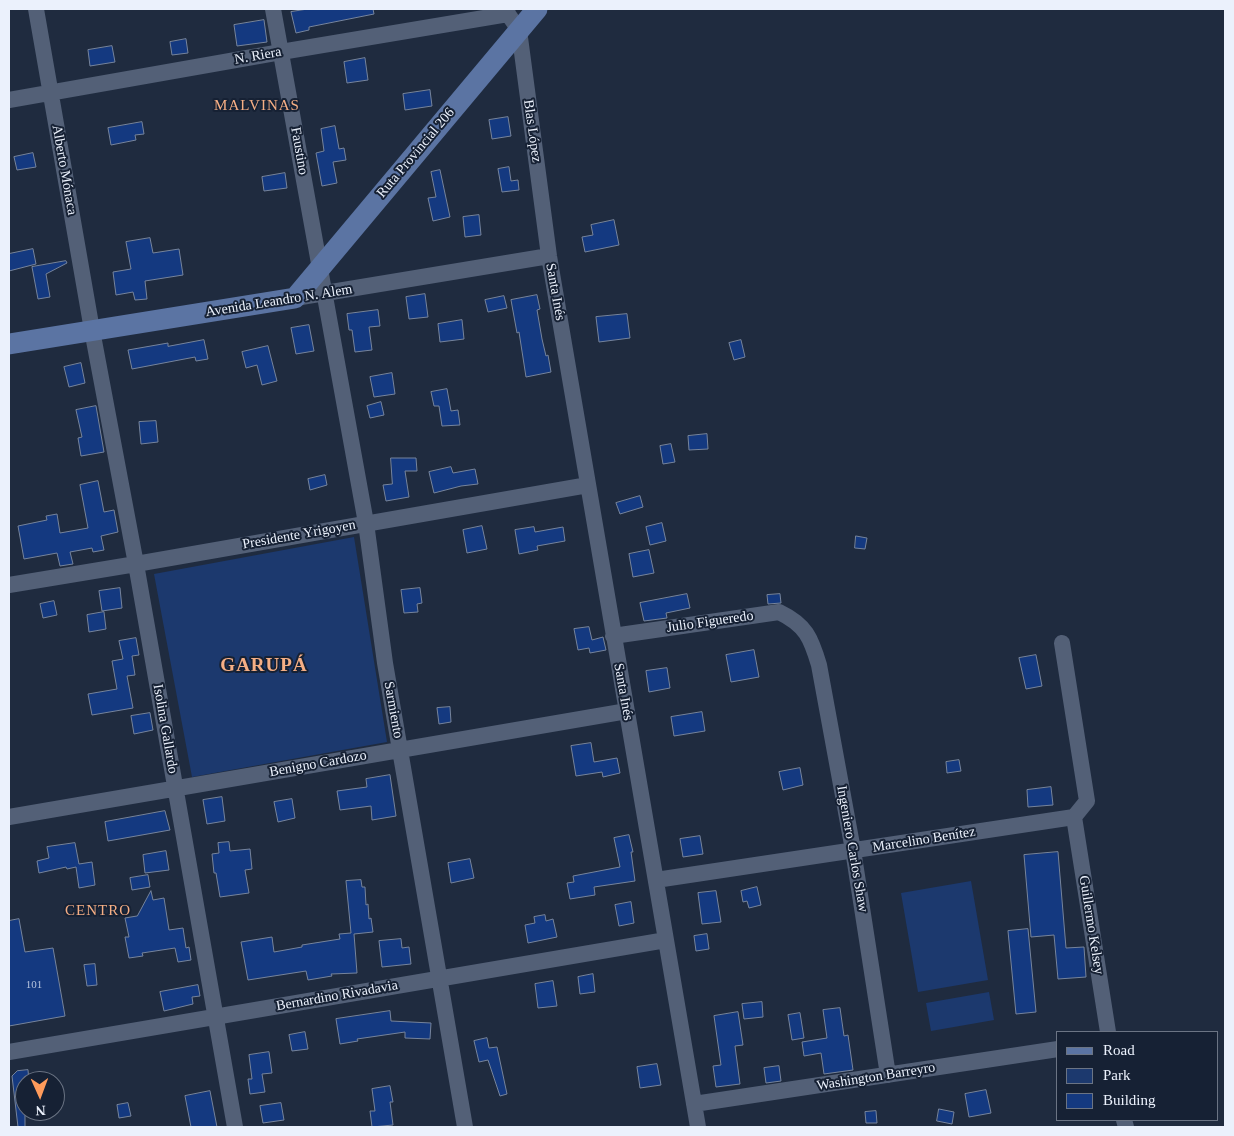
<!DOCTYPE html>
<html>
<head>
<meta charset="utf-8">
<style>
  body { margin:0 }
  #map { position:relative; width:1234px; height:1136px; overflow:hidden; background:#1f2b3f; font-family:Georgia,serif }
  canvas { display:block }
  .frame { position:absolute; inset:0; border:10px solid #ebf1fc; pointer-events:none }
  .legend { position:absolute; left:1056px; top:1031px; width:162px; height:90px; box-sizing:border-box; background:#162134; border:1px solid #6b7484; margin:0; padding:6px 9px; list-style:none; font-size:15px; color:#ebf1fc }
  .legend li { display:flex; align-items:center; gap:10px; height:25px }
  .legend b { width:25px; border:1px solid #6b7484 }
  .north { position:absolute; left:15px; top:1071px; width:50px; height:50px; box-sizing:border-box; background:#162134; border:1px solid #6b7484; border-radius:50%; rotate:178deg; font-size:14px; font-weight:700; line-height:20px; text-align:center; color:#ebf1fc }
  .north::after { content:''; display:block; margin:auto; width:18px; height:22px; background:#ff9b5b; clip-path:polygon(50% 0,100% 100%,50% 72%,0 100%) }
</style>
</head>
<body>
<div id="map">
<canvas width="1234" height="1136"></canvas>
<div class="frame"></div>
<ul class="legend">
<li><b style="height:6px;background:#5b74a3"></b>Road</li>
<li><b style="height:14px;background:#1c396e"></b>Park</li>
<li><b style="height:14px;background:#143980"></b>Building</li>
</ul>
<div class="north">N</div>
</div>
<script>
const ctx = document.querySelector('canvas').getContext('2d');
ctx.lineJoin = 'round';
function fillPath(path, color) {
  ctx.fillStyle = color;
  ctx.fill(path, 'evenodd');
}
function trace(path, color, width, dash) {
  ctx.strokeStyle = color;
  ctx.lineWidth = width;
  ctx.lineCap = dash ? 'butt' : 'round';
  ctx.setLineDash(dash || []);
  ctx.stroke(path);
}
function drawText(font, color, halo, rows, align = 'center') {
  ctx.font = font + ' Georgia,serif';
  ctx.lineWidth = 4;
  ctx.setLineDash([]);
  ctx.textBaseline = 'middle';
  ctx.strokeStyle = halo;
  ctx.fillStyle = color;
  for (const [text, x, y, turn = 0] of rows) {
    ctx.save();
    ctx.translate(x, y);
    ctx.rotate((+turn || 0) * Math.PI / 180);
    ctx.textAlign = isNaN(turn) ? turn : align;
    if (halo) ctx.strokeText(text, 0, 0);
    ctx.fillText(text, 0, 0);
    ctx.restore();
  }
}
const green = new Path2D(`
  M354,537L387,742L192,777L154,574Z
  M971,881L988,980L918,992L901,893Z
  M989,992L994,1020L931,1031L926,1003Z`);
const building = new Path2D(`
  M308,9H373L374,14L309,27V30L296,33L291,12Z
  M264,20L267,42L237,46L234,25Z
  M186,39L188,53L172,55L170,42Z
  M112,46L115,62L90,66L88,50Z
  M365,58L368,80L347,83L344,62Z
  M430,90L432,106L405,110L403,94Z
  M508,117L511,136L492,139L489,120Z
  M142,122L144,134L135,135L136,140L111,145L108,128Z
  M335,126L339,149L344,148L346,160L333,162L337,183L322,186L316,153L324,151L321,129Z
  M33,153L36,167L17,170L14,157Z
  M509,167L511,181L518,180L519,190L502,192L498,169Z
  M440,170L450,217L433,221L428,198L436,197L431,172Z
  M285,173L287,188L264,191L262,177Z
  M479,215L481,235L465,237L463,217Z
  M614,220L619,245L585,252L582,237L593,235L591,225Z
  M150,238L153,253L179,249L183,275L145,281L147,299L135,300L133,292L116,295L113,272L131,269L126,242Z
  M33,249L36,264L9,271V254Z
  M66,261L67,263L46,274L50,297L38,299L32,267Z
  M425,294L428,317L409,319L406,297Z
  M537,295L540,309L537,310L542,339L546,356L548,355L551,372L526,377L519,332L517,333L511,300Z
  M504,296L507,308L488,312L485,300Z
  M378,310L380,326L369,327L372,350L355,352L352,330H349L347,314Z
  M627,314L630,338L599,342L596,317Z
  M462,320L464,339L440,342L438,324Z
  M309,325L314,351L296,354L291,328Z
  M204,340L208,359L196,361L195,357L132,369L128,350L168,343V346Z
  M741,340L745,357L734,360L729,343Z
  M268,346L277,381L262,385L257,365L246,368L242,352Z
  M81,363L85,383L69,387L64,367Z
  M392,373L395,394L374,397L370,377Z
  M447,389L451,411L458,410L460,425L442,426L439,406H434L431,392Z
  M381,402L384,415L370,418L367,406Z
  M96,406L104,452L81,456L78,438L82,437L76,410Z
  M156,421L158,442L141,444L139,422Z
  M707,434L708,449L689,450L688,436Z
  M671,444L675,462L663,464L660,446Z
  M391,458H416L417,471H405L409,497L386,501L383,485L392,484Z
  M451,467L453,473L475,469L478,484L461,486L434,493L429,472Z
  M325,475L327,485L310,490L308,479Z
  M98,481L104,512L114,510L118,532L101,536L104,550L93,552L92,548L70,552L73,564L60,566L57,553L24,559L18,526L47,520L46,516L57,514L60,533L88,528L80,485Z
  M640,496L643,507L620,514L616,503Z
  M662,523L666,541L650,545L646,527Z
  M482,526L487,549L467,553L463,530Z
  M534,527L535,532L563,527L565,541L537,546L538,550L519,554L515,530Z
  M856,536L867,538L865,549L855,548Z
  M649,550L654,573L633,577L629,554Z
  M120,588L122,608L102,611L99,591Z
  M420,588L422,603L417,604L418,612L404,613L401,590Z
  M687,594L690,608L666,613L667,618L644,621L640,603Z
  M780,594L781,603L768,604L767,595Z
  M54,601L57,615L43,618L40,604Z
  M104,612L106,629L89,632L87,615Z
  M589,627L592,640L603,637L606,650L590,653L589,648L578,650L574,629Z
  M136,638L139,655L132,656L135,675L127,676L133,708L92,715L88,694L117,689L112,661L123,659L119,641Z
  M754,650L759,677L731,682L726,655Z
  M1036,655L1042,686L1026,689L1019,658Z
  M667,668L670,688L649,692L646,671Z
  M450,707L451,722L439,724L437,708Z
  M702,712L705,731L674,736L671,717Z
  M150,713L153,730L134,734L131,716Z
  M591,743L594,762L617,758L620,773L603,777L602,772L576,776L571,746Z
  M959,760L961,771L947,773L946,762Z
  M800,768L803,785L783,790L779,772Z
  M390,775L396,816L372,820L371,806L340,810L337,791L367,787L366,779Z
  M1051,787L1053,805L1028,807L1027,790Z
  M222,797L225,821L207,824L203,800Z
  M292,799L295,818L278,822L274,802Z
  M165,811L170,830L108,841L105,822Z
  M629,835L633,852H631L635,881L594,887L595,895L570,899L567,883L574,882L573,876L620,867L614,838Z
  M700,836L703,854L683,857L680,839Z
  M229,842L230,851L250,849L252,869L245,870L249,893L220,897L216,873H214L212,854L219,853L218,843Z
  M75,843L79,864L92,862L95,885L79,888L76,867L67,869L66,867L39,873L37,861L49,858L47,847Z
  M166,851L169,870L145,873L143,855Z
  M1058,852L1066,948L1084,947L1086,977L1058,979L1054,935L1031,937L1024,855Z
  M470,859L474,878L451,883L448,863Z
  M148,875L150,887L132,890L130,878Z
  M361,880L362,887H365L366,905L368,904L369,919L371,918L373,932L354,934L357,973L331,974L332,976L308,980L306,971L248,980L241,942L272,937L274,952L302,947V945L340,939L339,934L351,933L346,881Z
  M757,887L761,905L749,908L747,901L743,902L741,891Z
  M151,891L153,900L164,898L169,930L183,928L186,948L189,947L191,960L178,962L175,948L142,953L143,956L129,958L125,937H129L125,918L137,916Z
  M716,891L721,922L702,924L698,893Z
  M631,902L634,923L619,926L615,905Z
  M545,915L546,921L553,919L557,937L528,943L525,925L535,923L534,917Z
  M19,919L25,952L53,948L65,1016L9,1026V921Z
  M1028,929L1036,1012L1016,1014L1008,931Z
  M707,934L709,949L696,951L694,936Z
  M401,939L402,948L409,947L411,964L382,967L379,941Z
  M95,964L97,985L87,986L84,965Z
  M593,974L595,992L580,994L578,977Z
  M553,981L557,1006L538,1008L535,984Z
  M198,985L200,996L192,997L193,1004L164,1011L160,992Z
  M762,1002L763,1017L744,1019L742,1004Z
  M840,1008L844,1036L848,1035L853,1070L824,1074L821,1053L804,1056L802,1042L827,1038L823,1010Z
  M390,1011L391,1021L431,1023L430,1039L405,1038V1032L357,1039L358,1041L340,1044L336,1019Z
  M738,1012L743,1045L735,1046L740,1084L716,1087L713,1066L721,1065L714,1016Z
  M800,1013L804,1038L792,1040L788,1015Z
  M305,1032L308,1049L292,1051L289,1035Z
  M487,1038L489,1048L497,1047L507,1094L500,1096L488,1060L479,1062L474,1041Z
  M269,1052L272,1073L262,1074L265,1092L250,1094L248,1079H252L249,1055Z
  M657,1064L661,1085L640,1088L637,1067Z
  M779,1066L781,1081L766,1083L764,1068Z
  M28,1070L29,1081H25V1127H18L12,1076L17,1071Z
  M390,1086L393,1102H390L393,1125L372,1127L370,1111H375L372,1089Z
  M986,1090L991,1113L969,1117L965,1094Z
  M210,1091L217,1127H191L185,1096Z
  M128,1103L131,1116L119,1118L117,1105Z
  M281,1103L284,1120L263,1123L260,1106Z
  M939,1109L954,1112L952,1124L937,1121Z
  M876,1111L877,1123H866L865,1112Z`);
const minor = new Path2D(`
  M36,9L92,330L136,564L235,1127
  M273,9L366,523L385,663L465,1127
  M507,9L508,14L519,30L549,256L698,1127
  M9,100L281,52L508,14
  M295,298L549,256
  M9,585L136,564L588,485
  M613,636L779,612C806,625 811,638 819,665L853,850L888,1075
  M1062,643L1087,801L1074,817
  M9,817L627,711
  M1074,817L1108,1032
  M656,880L1074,817
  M9,1052L666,940
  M694,1104L1058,1049
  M1124,1120L1126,1127`);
const major = new Path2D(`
  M9,344L295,298L537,9`);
const numberNames = [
  ["101",34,985]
];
const streetNames = [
  ["N. Riera",258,56,-10],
  ["Blas López",532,131,82],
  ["Faustino",299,151,80],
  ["Ruta Provincial 206",416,153,-50],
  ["Alberto Mónaca",64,170,80],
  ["Santa Inés",555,292,80],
  ["Avenida Leandro N. Alem",279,301,-9],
  ["Presidente Yrigoyen",299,535,-10],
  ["Julio Figueredo",710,622,-8],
  ["Santa Inés",623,692,80],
  ["Sarmiento",393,710,80],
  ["Isolina Gallardo",165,729,80],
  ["Benigno Cardozo",318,764,-10],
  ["Marcelino Benítez",924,840,-9],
  ["Ingeniero Carlos Shaw",852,849,80],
  ["Guillermo Kelsey",1091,925,81],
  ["Bernardino Rivadavia",337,996,-10],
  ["Washington Barreyro",876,1077,-9]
];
const neighbourhoodNames = [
  ["MALVINAS",257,106],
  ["CENTRO",98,911]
];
const districtNames = [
  ["GARUPÁ",264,666]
];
fillPath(green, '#1c396e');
fillPath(building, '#143980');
trace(building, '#76849c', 1);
trace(minor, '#536077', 16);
trace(major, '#5b74a3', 21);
drawText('11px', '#b5c3dd', null, numberNames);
drawText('14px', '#ebf1fc', '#162134', streetNames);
ctx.letterSpacing = '1px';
drawText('15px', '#f6af85', '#162134', neighbourhoodNames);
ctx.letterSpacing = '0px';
ctx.letterSpacing = '1px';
drawText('bold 19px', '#f6af85', '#162134', districtNames);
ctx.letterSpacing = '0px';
</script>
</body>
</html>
